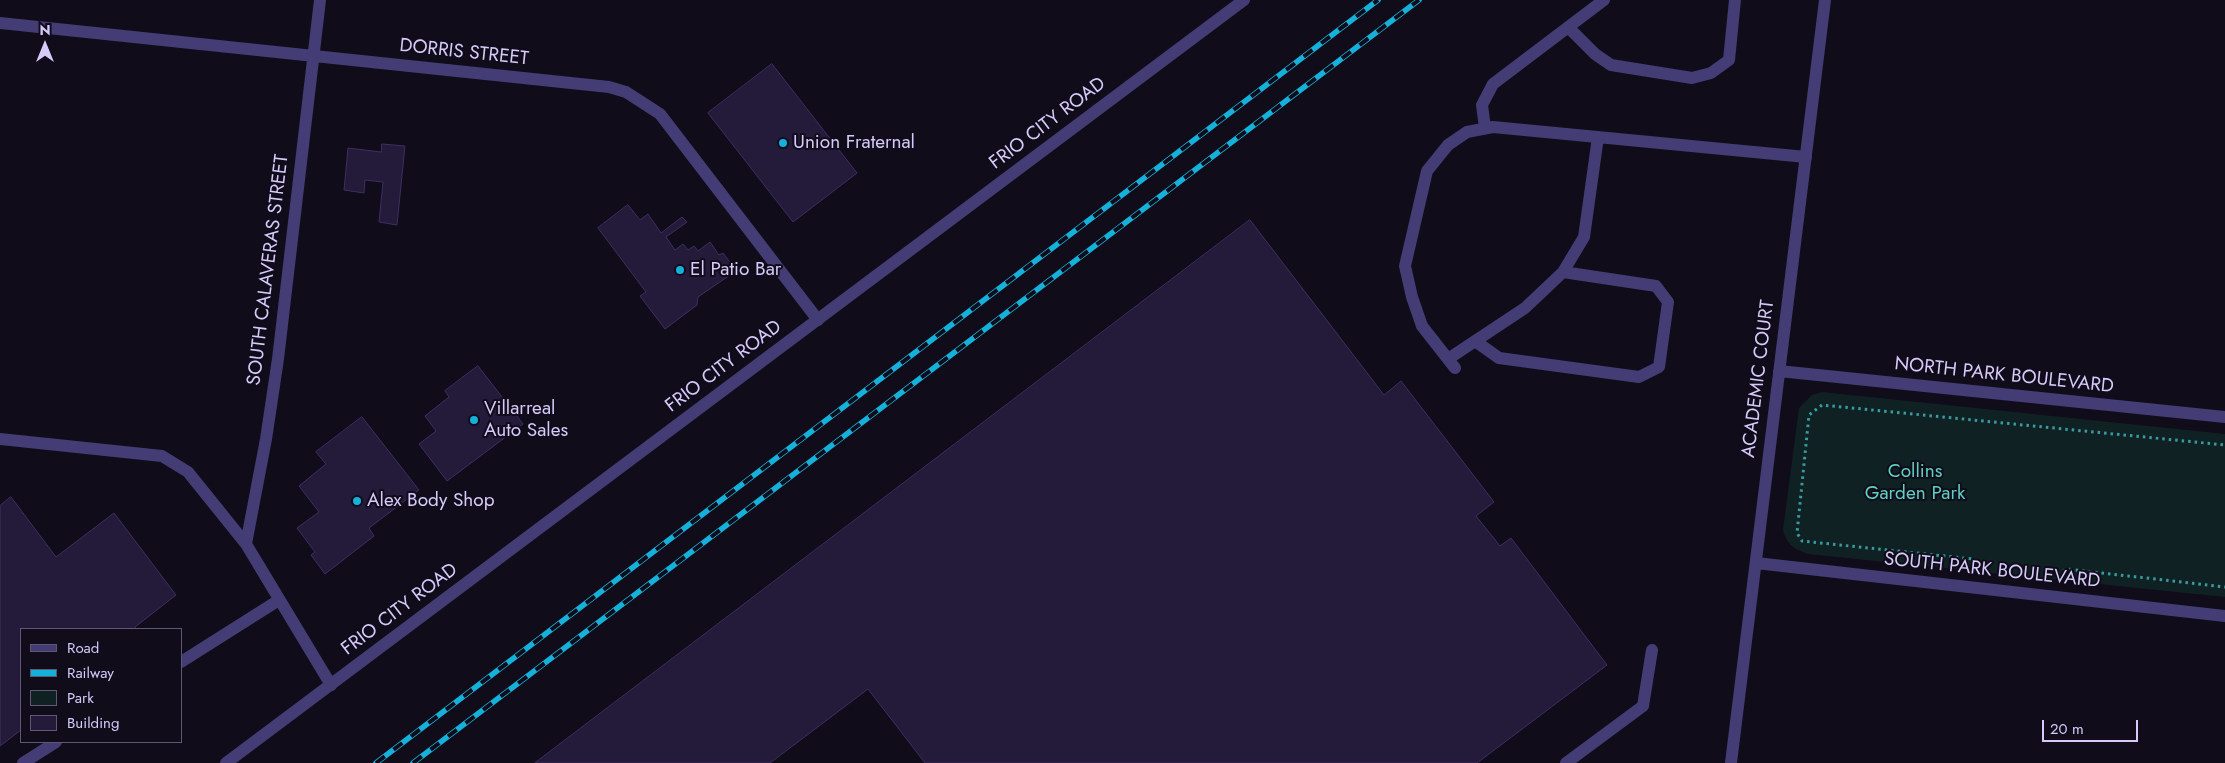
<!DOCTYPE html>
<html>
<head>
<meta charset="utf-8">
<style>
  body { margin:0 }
  #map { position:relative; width:2225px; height:763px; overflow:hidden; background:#100c1a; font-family:Jost,sans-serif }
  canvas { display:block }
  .legend { position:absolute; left:20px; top:628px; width:162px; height:115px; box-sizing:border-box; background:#100c1a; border:1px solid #5f5874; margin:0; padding:6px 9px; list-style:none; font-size:15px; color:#d5cafa }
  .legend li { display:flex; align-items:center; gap:10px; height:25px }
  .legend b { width:25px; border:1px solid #5f5874 }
  .north { position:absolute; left:20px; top:20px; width:50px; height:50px; -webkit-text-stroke:4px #100c1a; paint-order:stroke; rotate:0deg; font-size:14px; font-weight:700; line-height:20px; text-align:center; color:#d5cafa }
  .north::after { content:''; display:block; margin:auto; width:18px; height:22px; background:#d5cafa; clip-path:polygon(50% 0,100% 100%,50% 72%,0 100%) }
  .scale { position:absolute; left:2042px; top:720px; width:96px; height:22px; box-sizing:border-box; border:2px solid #d5cafa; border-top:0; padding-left:6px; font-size:15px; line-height:18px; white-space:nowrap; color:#d5cafa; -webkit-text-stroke:4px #100c1a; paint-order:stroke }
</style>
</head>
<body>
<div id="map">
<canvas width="2225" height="763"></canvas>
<ul class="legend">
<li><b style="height:6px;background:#443c74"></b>Road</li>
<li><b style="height:6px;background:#16b1da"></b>Railway</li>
<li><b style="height:14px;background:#102123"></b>Park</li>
<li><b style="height:14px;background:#241a39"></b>Building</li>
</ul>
<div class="north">N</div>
<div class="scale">20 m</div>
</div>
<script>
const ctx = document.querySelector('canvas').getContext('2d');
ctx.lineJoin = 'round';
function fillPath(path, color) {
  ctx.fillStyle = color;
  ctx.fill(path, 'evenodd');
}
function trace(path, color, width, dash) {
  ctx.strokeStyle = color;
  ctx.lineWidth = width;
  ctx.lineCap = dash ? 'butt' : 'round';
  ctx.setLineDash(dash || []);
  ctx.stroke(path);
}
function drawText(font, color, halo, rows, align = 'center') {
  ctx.font = font + ' Jost,sans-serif';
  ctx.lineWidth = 4;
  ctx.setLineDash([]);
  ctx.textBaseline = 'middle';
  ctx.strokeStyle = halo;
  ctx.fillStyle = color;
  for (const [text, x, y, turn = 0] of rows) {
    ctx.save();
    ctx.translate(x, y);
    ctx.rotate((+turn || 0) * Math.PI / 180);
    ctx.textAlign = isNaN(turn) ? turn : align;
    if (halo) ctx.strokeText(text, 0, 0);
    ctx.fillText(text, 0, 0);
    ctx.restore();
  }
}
const green = new Path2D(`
  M1822,392L2225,434V597L1808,554C1794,549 1787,545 1783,530L1799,408L1812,395Z`);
const building = new Path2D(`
  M772,64L857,173L793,222L708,113Z
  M382,144L405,146L397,225L379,222L383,182L365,180L364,193L344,190L348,148L381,152Z
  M628,205L640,220L648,214L661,233L682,217L687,222L666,237L675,250L683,244L688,250L694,246L698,251L710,242L719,255L723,253L732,265L730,275L698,297L697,305L665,329L640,296L646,292L598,228Z
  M1250,220L1384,395L1401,381L1494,502L1476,516L1500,546L1511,538L1607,665L1477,763H925L868,689L770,763H535Z
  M478,366L523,424L447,481L419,444L436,431L425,416L449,397L445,391Z
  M362,417L419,490L369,528L374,536L325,574L311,555L315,552L297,528L319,512L299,486L326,464L316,452Z
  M11,497L56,557L114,513L176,595L135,627L136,629H21V730L0,746V506Z`);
const path = new Path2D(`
  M1983,564L1973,559L1802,541L1797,533L1809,415L1822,405L2225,445
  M2057,573L2067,569L2225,587`);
const service = new Path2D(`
  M1568,27L1595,54L1611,65L1692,78L1711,73L1729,60L1735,0
  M1485,128L1482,105L1493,84L1604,0
  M1475,341L1499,358L1639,377L1659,367L1668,302L1656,286L1563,272
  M1448,359L1525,308L1563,272L1584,237L1598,137
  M1455,368L1422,326L1412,297L1405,266L1427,171L1448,145L1467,132L1493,127L1806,157
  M181,662L279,600
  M23,763L56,742
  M1566,763L1643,706L1652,650`);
const minor = new Path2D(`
  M0,23L609,87L626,92L660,114L818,320
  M1779,371L2225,417
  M0,439L162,456L188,472L246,544L331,685
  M246,544L266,439L278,359L320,0
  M1756,563L2225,616
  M1731,763L1825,0`);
const tertiary = new Path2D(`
  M226,763L1244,0`);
const rail = new Path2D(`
  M376,763L1378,0
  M413,763L1419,0`);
const markers = [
  [783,143,5,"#16b1da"],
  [680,270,5,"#16b1da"],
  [474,420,5,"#16b1da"],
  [357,501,5,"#16b1da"]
];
const streetNames = [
  ["DORRIS STREET",464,53,6],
  ["FRIO CITY ROAD",1048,124,-37],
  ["SOUTH CALAVERAS STREET",269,270,-83],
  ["FRIO CITY ROAD",724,367,-37],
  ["NORTH PARK BOULEVARD",2004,376,6],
  ["ACADEMIC COURT",1759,379,-83],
  ["SOUTH PARK BOULEVARD",1992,571,6],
  ["FRIO CITY ROAD",400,610,-37]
];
const poiNames = [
  ["Union Fraternal",793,143],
  ["El Patio Bar",690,270],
  ["Villarreal",484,409],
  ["Auto Sales",484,431],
  ["Alex Body Shop",367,501]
];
const parkNames = [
  ["Collins",1915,472],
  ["Garden Park",1915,494]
];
fillPath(green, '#102123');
fillPath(building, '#241a39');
trace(building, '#3e2f62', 1);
trace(path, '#389ba0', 3, [2.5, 4]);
trace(service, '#443c74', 12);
trace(minor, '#443c74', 12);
trace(tertiary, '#443c74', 12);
trace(rail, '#16b1da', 5.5);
trace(rail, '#100c1a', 4, [11]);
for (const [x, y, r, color] of markers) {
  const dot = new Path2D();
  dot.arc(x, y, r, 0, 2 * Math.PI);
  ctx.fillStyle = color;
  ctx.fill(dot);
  trace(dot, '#100c1a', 2);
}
drawText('19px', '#d5cafa', '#100c1a', streetNames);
drawText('19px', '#d5cafa', '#100c1a', poiNames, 'left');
drawText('19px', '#5fd1c1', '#100c1a', parkNames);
</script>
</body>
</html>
